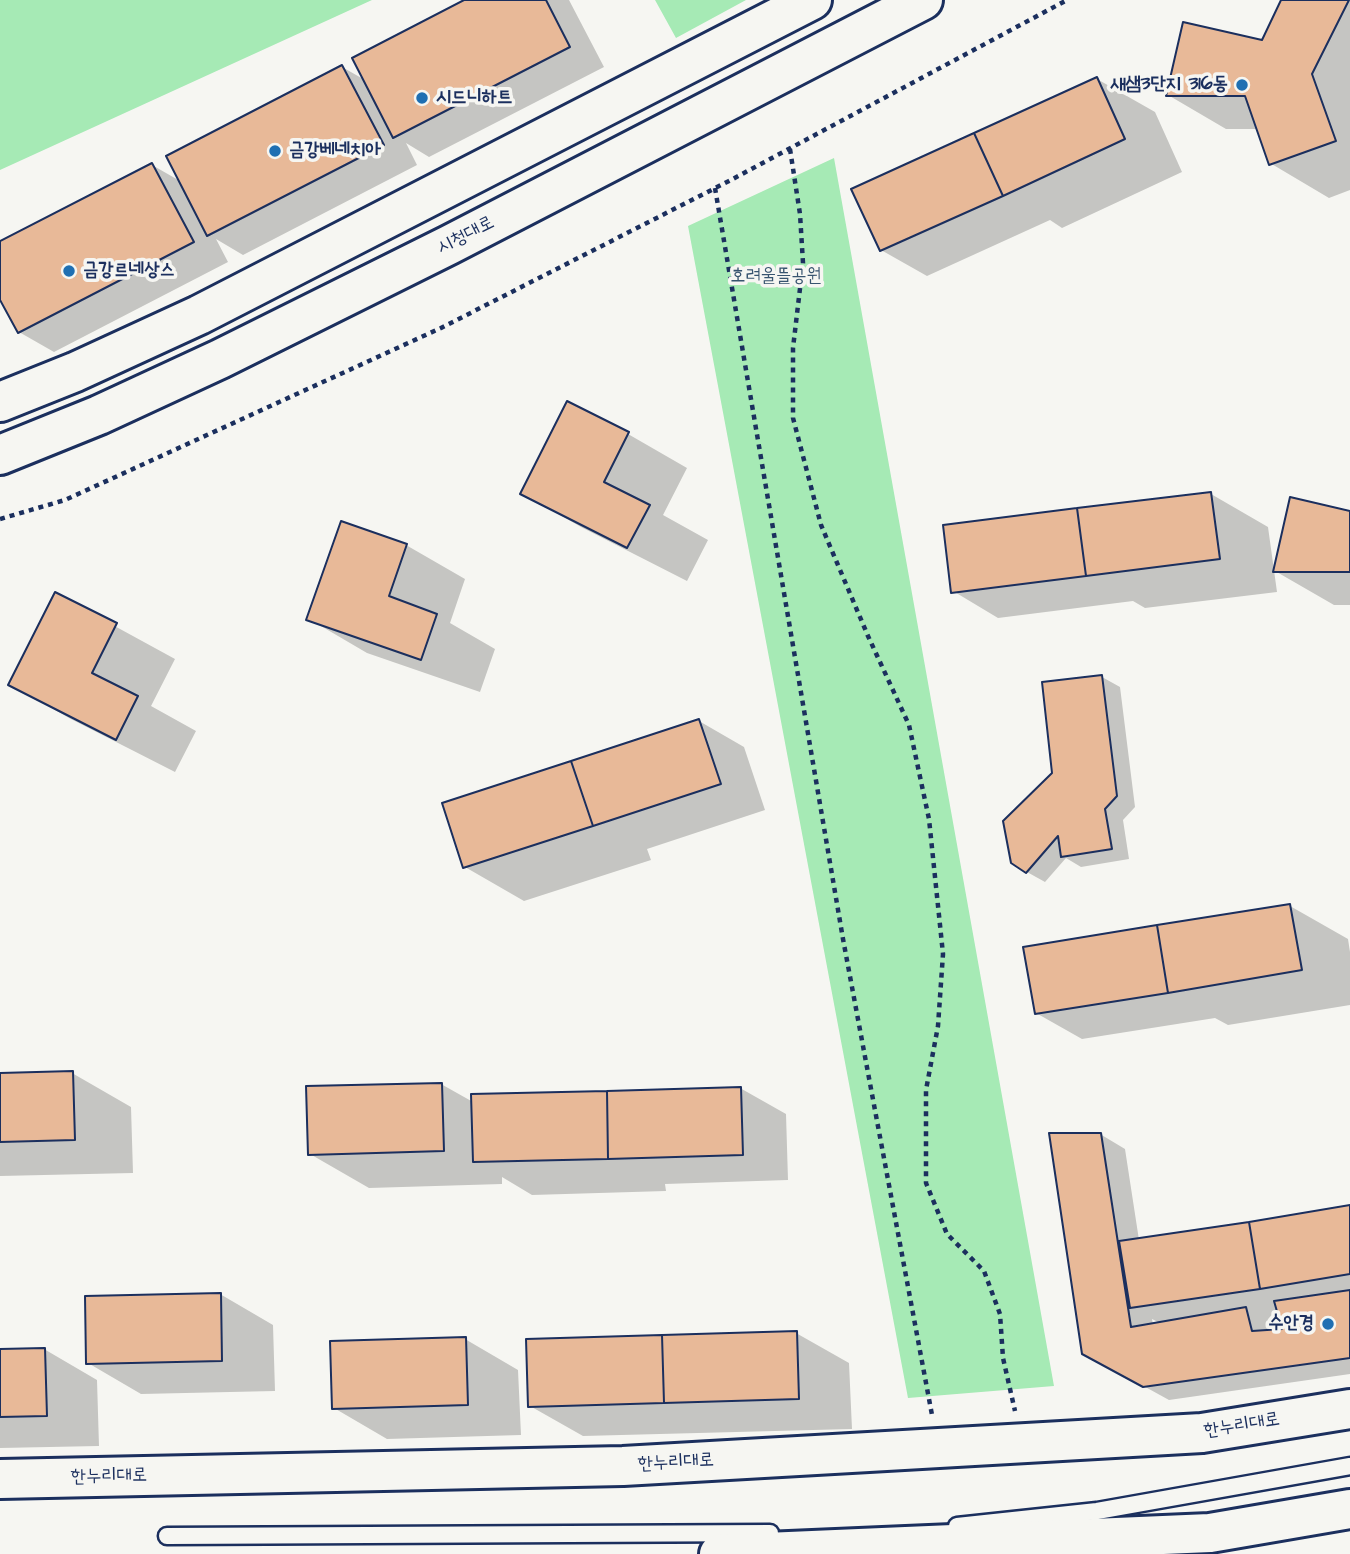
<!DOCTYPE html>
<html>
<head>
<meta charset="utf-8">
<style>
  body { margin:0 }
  canvas { display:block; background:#f6f6f2 }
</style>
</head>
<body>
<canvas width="1350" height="1554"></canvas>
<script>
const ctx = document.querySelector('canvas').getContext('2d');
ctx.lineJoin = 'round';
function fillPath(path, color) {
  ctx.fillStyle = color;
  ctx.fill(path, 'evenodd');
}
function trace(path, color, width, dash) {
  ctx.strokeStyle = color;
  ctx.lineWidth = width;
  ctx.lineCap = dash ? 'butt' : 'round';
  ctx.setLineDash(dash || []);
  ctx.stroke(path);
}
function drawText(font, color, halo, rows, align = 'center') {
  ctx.font = font + ' "Architects Daughter","Poor Story",sans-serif';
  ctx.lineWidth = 7;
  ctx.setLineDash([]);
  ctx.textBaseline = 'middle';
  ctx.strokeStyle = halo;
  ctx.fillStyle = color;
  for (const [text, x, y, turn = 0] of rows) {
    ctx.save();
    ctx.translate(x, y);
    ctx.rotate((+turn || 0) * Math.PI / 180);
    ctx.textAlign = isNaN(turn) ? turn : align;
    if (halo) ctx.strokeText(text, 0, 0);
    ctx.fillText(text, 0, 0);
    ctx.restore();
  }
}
const green = new Path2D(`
  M0,0H372L0,170Z
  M655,0H746L676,38Z
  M834,158L1054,1386L908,1398L688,226Z`);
const shadow = new Path2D(`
  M468,0H569L604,67L429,157L406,143L417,165L243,255L216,239L228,262L54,352L19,332L0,296V243L152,165L180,181L342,67L365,80Z
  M1283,0H1350V190L1329,198L1270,163L1258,129H1226L1168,95L1263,42Z
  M1097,79L1155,112L1182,172L1062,228L1050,220L927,276L881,250Z
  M628,434L687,468L663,515L708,540L687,581L581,527L522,493Z
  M1211,494L1268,527L1277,592L1145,608L1133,601L998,618L953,591Z
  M1350,513V605H1334L1275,571Z
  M406,545L465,579L450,623L495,649L480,692L367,653L309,619Z
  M56,594L175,659L151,706L196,731L175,772L69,718L10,684Z
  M1102,677L1120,687L1135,807L1123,820L1129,859L1081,867L1066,858L1045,882L1027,872L1054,774Z
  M699,721L744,747L765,810L647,849L651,860L524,901L465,867Z
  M1290,906L1348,939L1350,952V1005L1228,1025L1215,1018L1082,1039L1036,1013Z
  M72,1073L131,1107L133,1173L0,1176V1075Z
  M441,1084L473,1102L740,1088L786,1114L788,1180L665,1184L666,1191L532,1195L502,1177V1184L369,1188L310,1154Z
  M1100,1134L1125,1149L1139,1240L1350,1207V1374L1169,1400L1109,1367ZM1152,1319L1160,1323L1153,1325ZM1282,1323L1285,1331L1272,1332L1270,1325Z
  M220,1294L273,1325L275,1391L141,1394L88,1363Z
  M796,1333L849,1363L852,1429L583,1436L530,1406Z
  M465,1339L518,1370L521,1435L387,1439L334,1408Z
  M44,1349L97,1380L99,1446L0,1448V1351Z`);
const building = new Path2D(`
  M464,0H546L570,47L393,138L352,58Z
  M1281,0H1349L1312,74L1336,141L1269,165L1245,96H1166L1183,22L1262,40Z
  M342,65L384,145L207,236L166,156Z
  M1097,77L1125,139L1003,196L974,133Z
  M974,133L1003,196L880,251L851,189Z
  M152,163L194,242L18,333L0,300V241Z
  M567,401L629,432L604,482L650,505L627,548L520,494Z
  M1211,492L1220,559L1086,576L1077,508Z
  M1290,497L1350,511V572H1273Z
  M1077,508L1086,576L951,593L943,525Z
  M341,521L407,544L389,596L437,614L421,660L306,620Z
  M55,592L117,623L92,673L138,696L116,740L8,685Z
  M1102,675L1117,796L1105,809L1112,849L1061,857L1058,836L1026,873L1011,863L1003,821L1052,773L1042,682Z
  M699,719L721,784L593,826L571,761Z
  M571,761L593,826L463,868L442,803Z
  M1290,904L1302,970L1168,993L1157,925Z
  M1157,925L1168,993L1035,1014L1023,947Z
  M73,1071L75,1140L0,1142V1073Z
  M442,1083L444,1151L308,1155L306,1086Z
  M741,1087L743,1155L608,1159L607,1091Z
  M607,1091L608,1159L473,1162L471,1094Z
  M1049,1133H1101L1131,1327L1246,1307L1252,1331L1282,1329L1274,1301L1350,1290V1358L1143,1387L1082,1354Z
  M1350,1205V1274L1260,1289L1249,1222Z
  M1249,1222L1260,1289L1130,1308L1119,1241Z
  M221,1293L222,1361L86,1364L85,1296Z
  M797,1331L799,1399L664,1403L662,1335Z
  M662,1335L664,1403L528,1407L526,1339Z
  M466,1337L468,1405L332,1409L330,1341Z
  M45,1348L47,1416L0,1417V1349Z`);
const path = new Path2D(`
  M790,149L800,214L803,263L793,348V418L821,525L868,636L909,725L929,819L943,954L938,1026L926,1090V1183L947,1234L984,1271L1000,1314L1003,1358L1015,1411
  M715,188L843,939L932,1415
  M0,519L65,500L441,328L729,181L1067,0`);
const service = new Path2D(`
  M957,1526L1097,1511L1350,1466
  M167,1536L770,1533`);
const tertiary = new Path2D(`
  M0,402L75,372L199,315L812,0
  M0,455L99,415L220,359L449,245L923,0
  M0,1479L623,1466L1202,1433L1350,1409
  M719,1554L1210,1533L1350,1509`);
const markers = [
  [1242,85,7,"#1f6fb2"],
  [422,98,7,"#1f6fb2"],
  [275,151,7,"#1f6fb2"],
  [69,271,7,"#1f6fb2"],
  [1328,1324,7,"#1f6fb2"]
];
const poiNames = [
  ["새샘3단지 316동",1228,85,"right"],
  ["시드니하트",436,98],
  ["금강베네치아",289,151],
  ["금강르네상스",83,271],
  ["수안경",1314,1324,"right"]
];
const streetNames = [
  ["시청대로",466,236,-27],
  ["한누리대로",1242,1426,-9],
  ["한누리대로",676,1463,-3],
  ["한누리대로",109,1477,-1]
];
const parkNames = [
  ["호려울뜰공원",776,277]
];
fillPath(green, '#a6eab5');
fillPath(shadow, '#0003');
fillPath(building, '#e8b998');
trace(building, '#1b2f5e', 2);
trace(service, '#1b2f5e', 21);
trace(tertiary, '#1b2f5e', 44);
trace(path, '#1b2f5e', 4.5, [5, 5]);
trace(service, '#f6f6f2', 16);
trace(tertiary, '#f6f6f2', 38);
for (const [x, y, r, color] of markers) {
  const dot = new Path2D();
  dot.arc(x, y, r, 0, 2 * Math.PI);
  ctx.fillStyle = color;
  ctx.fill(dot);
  trace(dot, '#f6f6f2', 2.5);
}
drawText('bold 19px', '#1b2f5e', '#f6f6f2', poiNames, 'left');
drawText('19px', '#1b2f5e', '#f6f6f2', streetNames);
drawText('19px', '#37546f', '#f6f6f2', parkNames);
</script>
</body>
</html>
